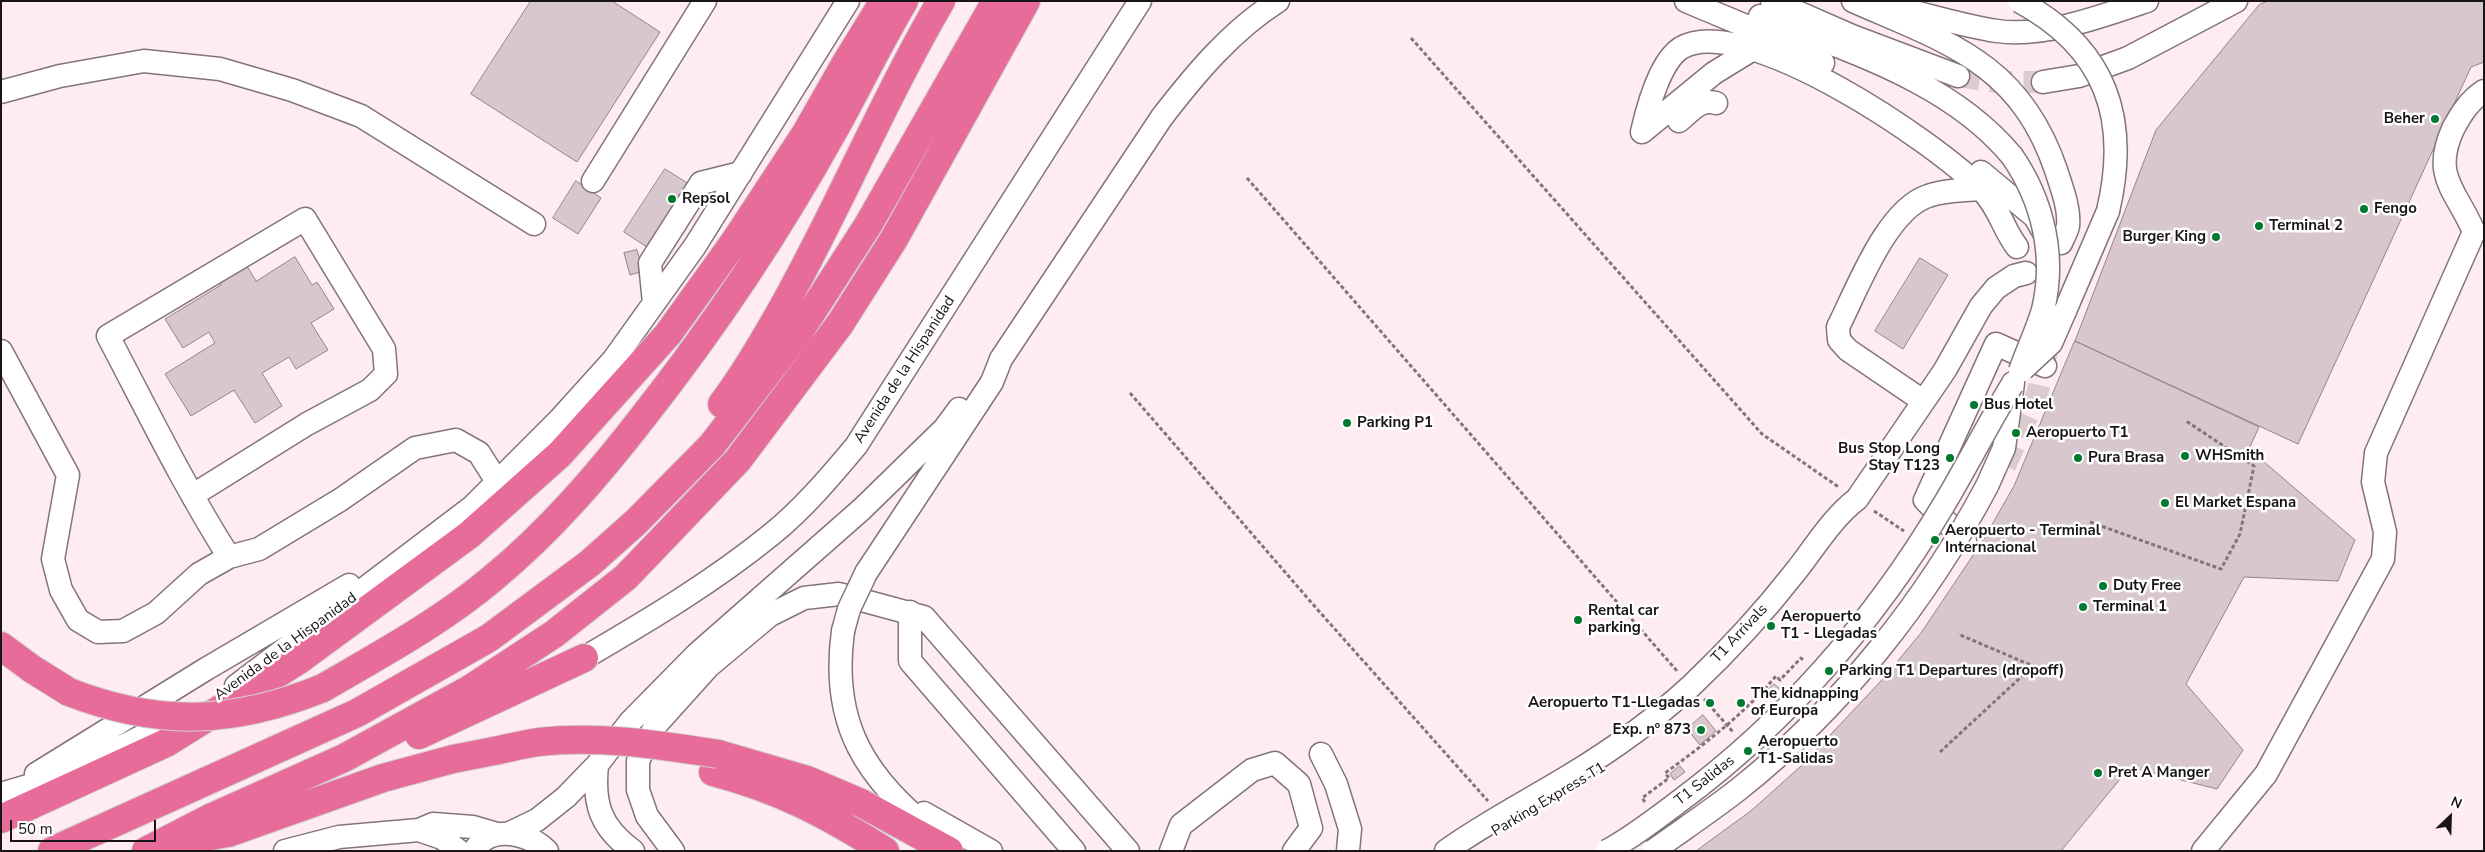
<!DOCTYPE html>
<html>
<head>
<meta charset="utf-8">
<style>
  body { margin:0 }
  #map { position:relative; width:2485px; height:852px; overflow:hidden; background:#feecf1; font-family:"Nunito Sans",sans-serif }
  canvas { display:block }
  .frame { position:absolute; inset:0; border:2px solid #191415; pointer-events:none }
  .north { position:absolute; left:2425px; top:792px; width:50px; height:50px; -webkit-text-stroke:4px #fff; paint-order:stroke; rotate:24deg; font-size:14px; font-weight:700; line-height:20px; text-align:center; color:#191415 }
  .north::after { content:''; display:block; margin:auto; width:18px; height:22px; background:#191415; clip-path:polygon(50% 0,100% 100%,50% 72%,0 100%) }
  .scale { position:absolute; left:10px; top:820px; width:146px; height:22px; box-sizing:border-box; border:2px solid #191415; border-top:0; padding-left:6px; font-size:15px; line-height:18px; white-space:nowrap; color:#191415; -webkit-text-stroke:4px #fff; paint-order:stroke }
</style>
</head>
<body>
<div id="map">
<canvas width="2485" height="852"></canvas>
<div class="frame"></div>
<div class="north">N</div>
<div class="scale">50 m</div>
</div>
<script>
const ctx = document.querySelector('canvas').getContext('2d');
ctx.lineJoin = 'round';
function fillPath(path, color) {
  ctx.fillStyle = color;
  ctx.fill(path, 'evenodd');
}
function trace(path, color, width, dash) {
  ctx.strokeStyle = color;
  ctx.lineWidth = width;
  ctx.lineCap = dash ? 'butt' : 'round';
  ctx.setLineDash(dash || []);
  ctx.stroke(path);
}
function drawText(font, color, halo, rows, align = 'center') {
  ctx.font = font + ' "Nunito Sans",sans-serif';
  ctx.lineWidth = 5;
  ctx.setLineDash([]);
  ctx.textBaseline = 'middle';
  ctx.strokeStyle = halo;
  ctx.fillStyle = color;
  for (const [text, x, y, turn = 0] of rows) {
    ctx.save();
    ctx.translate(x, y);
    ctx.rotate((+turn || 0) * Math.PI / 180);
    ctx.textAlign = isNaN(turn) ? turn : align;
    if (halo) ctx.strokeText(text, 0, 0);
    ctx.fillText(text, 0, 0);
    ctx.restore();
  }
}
const building = new Path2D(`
  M531,1H612L660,32L577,162L471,94Z
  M2268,1H2484V62L2471,67L2298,444L2075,341L2156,130L2259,5Z
  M665,169L700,191L659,255L624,232Z
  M576,181L601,198L578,234L553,218Z
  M637,250L643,271L630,275L624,253Z
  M295,257L312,285L317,282L334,309L311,323L328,350L296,369L289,357L262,373L282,406L255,423L234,390L191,416L165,374L215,343L209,332L183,348L165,319L221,285L218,280L245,263L256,281Z
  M1920,258L1948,275L1903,349L1875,331Z
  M2075,341L2259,427L2249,449L2355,540L2338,581L2244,577L2186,684L2243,750L2217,789L2130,767L2061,851H1696L1752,810L1801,766L1881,681L1921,633L1982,542L2014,486Z
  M1774,684L1779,688L1771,697L1766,692Z
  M1703,715L1716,731L1700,745L1687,729Z
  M1680,766L1685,772L1674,780L1670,774Z`);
const minorTunnel = new Path2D(`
  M1958,76L1996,82H2043
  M2005,466L2037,395L2048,346`);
const path = new Path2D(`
  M1411,38L1762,434L1840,488
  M1247,178L1677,671
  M1130,393L1317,609L1488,801
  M1874,511L1904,531
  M2090,522L2221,569L2240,534L2254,466L2186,421
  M1704,699L1733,732
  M1940,752L2033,666L1958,634
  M1645,802L1642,798L1669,778L1665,773C1705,744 1744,714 1776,676L1780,680L1801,658L1804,661`);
const minor = new Path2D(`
  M1686,1L1753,29L1823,63
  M1772,1L1852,36L1958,76
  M1853,1C1948,43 2019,62 2056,170C2061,186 2070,208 2068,226C2067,231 2063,238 2061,243
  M1888,3L1899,8C1932,16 1964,26 1997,31C2043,38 2103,16 2147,1
  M1760,16C1848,51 1950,81 2012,156
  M2043,82L2079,76L2128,58L2236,1
  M1,92L60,76L144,61L220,69L292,90L361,116L534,224
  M1679,121C1691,111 1701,98 1716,103
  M1642,132C1647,110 1660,61 1681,48C1744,11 1938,144 1982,190C2000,209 2003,229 2017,247
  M1642,132L1714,73L1753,49
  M1981,172L2035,217L2043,231
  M593,181L705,1
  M654,303L650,263L701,183L741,173
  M2065,311L2108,211
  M1,351L68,475L53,559L61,590L78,620L98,632L123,631L156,613L199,574L229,557L259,549L340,500L415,448L456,440L479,453L498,483
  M1923,401L1848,350L1839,340L1838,327C1857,290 1886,210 1928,196C1944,190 1964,190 1981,189
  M1987,486L2004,448L2013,383
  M193,495L307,424L370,390L386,374L384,349L305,219L108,336C147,410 184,486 229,557
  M1965,541L1925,500L1996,344L2045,366
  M866,573L992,382L1001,359L1162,117C1196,73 1231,31 1278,1
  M910,612V661L1074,851
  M843,631C830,726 866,778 938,836
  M584,658C649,620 713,582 772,534C803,509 830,477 856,446L1140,1
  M236,686L472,507L559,420L614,359L695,246L848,1
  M1321,754L1336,784L1350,829L1348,851
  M597,765C593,804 600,827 633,851
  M36,774L206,669L349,585
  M1,794L68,774L184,715
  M924,813L991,851
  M419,830L442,838L459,851
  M510,833L537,820L566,797L597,765L630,722L697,654L862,509L945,428L959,409
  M285,851L339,837L419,830L433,824L473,827L497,834
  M474,851C477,847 480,842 485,839C503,828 533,836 547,851
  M673,851L647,816L638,790V761L655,726L709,666L770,615L804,598L839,594L924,617L1128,851
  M1171,851L1181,825L1252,770L1275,763L1299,784L1311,828L1294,851
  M1446,851C1485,823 1528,801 1569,776C1612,750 1654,720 1691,686C1728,651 1764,612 1796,571C1815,547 1832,518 1857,499L1945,370L1981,306L1996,288L2014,276L2026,273
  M2203,851L2266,774L2383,559L2385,532L2373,482L2376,453L2474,232C2457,191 2431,177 2453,129C2461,114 2469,101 2484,91`);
const highway = new Path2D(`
  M722,404C747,371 768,334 788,298C842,200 885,97 941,1
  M1,646L32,669L69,692
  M323,688C381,654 441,622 493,578C550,531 598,475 643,417C714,327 778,231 834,130C858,87 879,43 904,1
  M419,735L584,658
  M718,754L807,780L861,803L949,851
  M713,772C781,790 826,814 885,851
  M1,819L166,743L299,660L469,535L560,454L668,334L735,241L806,133L847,61L884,1
  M181,841L228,833L383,778L453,759L494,751
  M52,851L357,713L489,638L590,563L636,522L712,445L799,332L868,225L996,1
  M146,851L210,818L344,758L470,689L554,634L626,577L738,460L840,324L894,239L1026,1`);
const minorBridge = new Path2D(`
  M2019,1C2106,48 2130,118 2108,211
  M2012,156C2043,201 2056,256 2043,310C2037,330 2027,351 2020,371
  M2023,369L2051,343L2065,311
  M843,631L849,609L866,573
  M1607,851C1633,837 1657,818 1681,800C1788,720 1875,620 1943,506C1967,466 1988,424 2012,385
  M1653,851C1682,830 1711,811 1739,789C1841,708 1926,601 1987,486`);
const highwayBridge = new Path2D(`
  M69,692C159,727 234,724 323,688
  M494,751C509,748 524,744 539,742C598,735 660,745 718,754`);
const markers = [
  [2435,119,5,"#007930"],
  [672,199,5,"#007930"],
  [2364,209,5,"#007930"],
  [2259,226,5,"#007930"],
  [2216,237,5,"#007930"],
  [1974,405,5,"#007930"],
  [1347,423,5,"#007930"],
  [2016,433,5,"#007930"],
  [2185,456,5,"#007930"],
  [1950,458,5,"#007930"],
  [2078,458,5,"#007930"],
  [2165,503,5,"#007930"],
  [1935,540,5,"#007930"],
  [2103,586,5,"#007930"],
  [2083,607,5,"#007930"],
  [1578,620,5,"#007930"],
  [1771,626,5,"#007930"],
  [1829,671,5,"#007930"],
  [1710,703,5,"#007930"],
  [1741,703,5,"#007930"],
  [1701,730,5,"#007930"],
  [1748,751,5,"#007930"],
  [2098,773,5,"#007930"]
];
const poiNames = [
  ["Beher",2425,119,"right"],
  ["Repsol",682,199],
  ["Fengo",2374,209],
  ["Terminal 2",2269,226],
  ["Burger King",2206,237,"right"],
  ["Bus Hotel",1984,405],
  ["Parking P1",1357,423],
  ["Aeropuerto T1",2026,433],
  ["Bus Stop Long",1940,449,"right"],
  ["Stay T123",1940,466,"right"],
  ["WHSmith",2195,456],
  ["Pura Brasa",2088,458],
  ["El Market Espana",2175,503],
  ["Aeropuerto - Terminal",1945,531],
  ["Internacional",1945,548],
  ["Duty Free",2113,586],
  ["Terminal 1",2093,607],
  ["Rental car",1588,611],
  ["parking",1588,628],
  ["Aeropuerto",1781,617],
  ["T1 - Llegadas",1781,634],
  ["Parking T1 Departures (dropoff)",1839,671],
  ["The kidnapping",1751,694],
  ["of Europa",1751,711],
  ["Aeropuerto T1-Llegadas",1700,703,"right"],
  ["Exp. nº 873",1691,730,"right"],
  ["Aeropuerto",1758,742],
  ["T1-Salidas",1758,759],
  ["Pret A Manger",2108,773]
];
const streetNames = [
  ["Avenida de la Hispanidad",905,370,-57],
  ["T1 Arrivals",1740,634,-47],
  ["Avenida de la Hispanidad",286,647,-36],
  ["T1 Salidas",1705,781,-38],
  ["Parking Express T1",1549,800,-31]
];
fillPath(building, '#d8c7cc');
trace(building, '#948489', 1);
trace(minorTunnel, '#dcccd0', 22, [22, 11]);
trace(minor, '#847479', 25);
trace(highway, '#d1d0d0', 30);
trace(path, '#817679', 3, [4, 2.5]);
trace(minor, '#fff', 22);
trace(highway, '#e76c9a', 28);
trace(minorBridge, '#847479', 25, []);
trace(highwayBridge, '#d1d0d0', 30, []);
trace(minorBridge, '#fff', 22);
trace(highwayBridge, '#e76c9a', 28);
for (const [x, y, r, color] of markers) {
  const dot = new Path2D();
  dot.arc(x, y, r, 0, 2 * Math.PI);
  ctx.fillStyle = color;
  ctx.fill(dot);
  trace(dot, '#fff', 2);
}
drawText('bold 15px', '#191415', '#fff', poiNames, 'left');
drawText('15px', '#191415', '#fff', streetNames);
</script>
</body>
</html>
